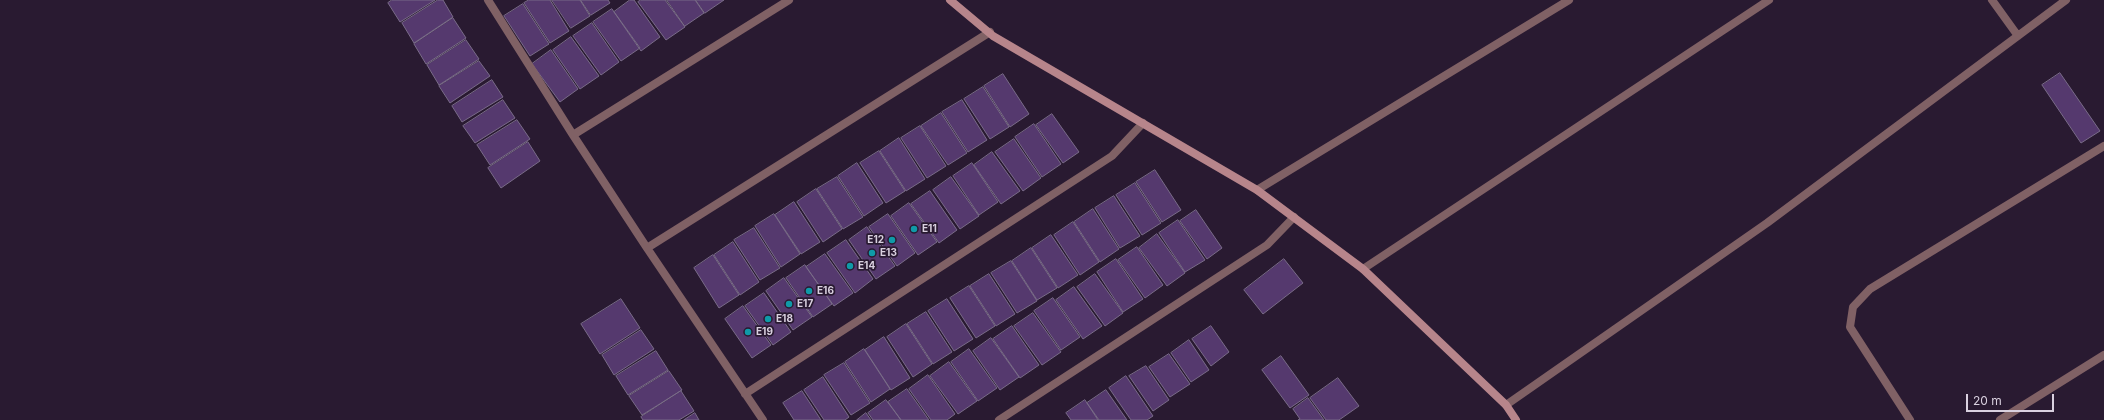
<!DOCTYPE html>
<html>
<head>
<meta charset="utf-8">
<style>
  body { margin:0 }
  #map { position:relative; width:2104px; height:420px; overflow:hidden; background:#291a31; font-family:Inter,sans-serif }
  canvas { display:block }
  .scale { position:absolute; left:1966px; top:394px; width:88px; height:18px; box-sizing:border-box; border:2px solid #d9d0df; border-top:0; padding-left:5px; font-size:12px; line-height:14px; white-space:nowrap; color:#d9d0df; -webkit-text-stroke:3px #291a31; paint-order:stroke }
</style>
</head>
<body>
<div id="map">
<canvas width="2104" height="420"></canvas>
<div class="scale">20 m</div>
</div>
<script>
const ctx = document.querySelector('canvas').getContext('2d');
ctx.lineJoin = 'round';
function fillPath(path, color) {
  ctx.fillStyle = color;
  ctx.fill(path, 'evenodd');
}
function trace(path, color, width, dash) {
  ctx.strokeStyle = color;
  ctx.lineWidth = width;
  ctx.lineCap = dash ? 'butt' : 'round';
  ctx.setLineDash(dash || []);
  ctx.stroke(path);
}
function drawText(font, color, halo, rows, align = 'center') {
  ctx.font = font + ' Inter,sans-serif';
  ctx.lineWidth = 3.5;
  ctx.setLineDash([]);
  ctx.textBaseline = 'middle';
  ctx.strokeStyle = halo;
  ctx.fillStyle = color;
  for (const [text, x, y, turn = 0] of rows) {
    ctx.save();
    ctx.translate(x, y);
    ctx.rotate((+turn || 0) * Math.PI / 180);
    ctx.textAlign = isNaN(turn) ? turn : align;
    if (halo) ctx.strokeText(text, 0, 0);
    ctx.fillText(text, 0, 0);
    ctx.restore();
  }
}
const building = new Path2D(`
  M392,0H435L400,22L388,3Z
  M438,0H443L453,17L414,43L402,23Z
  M529,0H550L569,31L550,43L524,3Z
  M552,0H580L590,16L571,28Z
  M581,0H608L610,3L591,15Z
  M630,0H634L660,37L641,51L614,12Z
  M641,0H665L685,27L666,40L638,2Z
  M667,0H695L704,13L685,26Z
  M696,0H724L705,13Z
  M523,4L549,44L530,56L504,16Z
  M612,9L640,48L621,61L593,22Z
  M453,18L466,38L426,64L414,44Z
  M592,23L619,62L601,75L573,36Z
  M571,37L599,76L580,89L553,50Z
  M466,40L479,59L439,85L427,65Z
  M551,50L578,89L560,102L532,64Z
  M479,61L490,76L450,103L439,86Z
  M2060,73L2100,131L2081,143L2042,85Z
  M1003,74L1029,114L1010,127L984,86Z
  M492,80L503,97L462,122L452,106Z
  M983,87L1009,127L990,139L964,99Z
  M503,100L515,118L475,143L463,126Z
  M962,100L987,140L968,152L942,112Z
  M941,113L967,153L948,165L921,126Z
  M1052,114L1079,152L1063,163L1036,125Z
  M517,120L530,139L490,165L477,145Z
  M1034,124L1061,164L1042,177L1015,137Z
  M920,126L946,166L927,178L901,138Z
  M899,138L925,179L906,191L880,151Z
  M1014,139L1041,178L1023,191L995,152Z
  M528,142L540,161L501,188L488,168Z
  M879,151L905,191L886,203L860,163Z
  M992,152L1020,191L1001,204L974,165Z
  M857,163L883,203L864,216L838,176Z
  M972,163L998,202L979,215L953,176Z
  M1155,170L1181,210L1162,222L1136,182Z
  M837,177L863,217L843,229L817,189Z
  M951,177L979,216L960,229L933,190Z
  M1135,183L1161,223L1142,235L1116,195Z
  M816,189L842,229L823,242L797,202Z
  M930,191L957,230L939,243L911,204Z
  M1114,196L1140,236L1120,248L1095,208Z
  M794,202L820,242L801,254L775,215Z
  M909,203L937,242L918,255L891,216Z
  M1093,209L1119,249L1100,262L1074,222Z
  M1196,210L1222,248L1207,259L1180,221Z
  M774,214L800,254L781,267L755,226Z
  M888,214L915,253L897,266L869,227Z
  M1178,220L1205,260L1185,272L1159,233Z
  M1073,222L1099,262L1080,275L1054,235Z
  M867,227L895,266L876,279L849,240Z
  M754,228L780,268L760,280L734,240Z
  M1157,234L1185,273L1167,286L1139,248Z
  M1051,235L1078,275L1058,288L1032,248Z
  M846,240L873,279L855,293L827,253Z
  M733,242L759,282L740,295L714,255Z
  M1137,247L1163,285L1145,298L1118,260Z
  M1031,248L1057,288L1037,300L1012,261Z
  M825,254L853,293L834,306L806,267Z
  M713,255L739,295L719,308L694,268Z
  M1116,259L1143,299L1123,312L1097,272Z
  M1284,259L1303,283L1263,314L1244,290Z
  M1011,261L1037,301L1017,313L991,273Z
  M805,265L832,304L813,317L786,278Z
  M989,274L1015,314L996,326L970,286Z
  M1095,274L1123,313L1105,326L1077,287Z
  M784,278L812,317L793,330L766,291Z
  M969,286L995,326L976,338L950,298Z
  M1074,287L1102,326L1083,339L1056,300Z
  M764,293L791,332L773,345L745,306Z
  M1053,298L1080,337L1061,350L1034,311Z
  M621,299L640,328L600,354L581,324Z
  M947,299L973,339L954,351L928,311Z
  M743,306L771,345L752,358L725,319Z
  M926,312L952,352L933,364L907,324Z
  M1033,313L1061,352L1042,365L1014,326Z
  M906,324L932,364L913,377L887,337Z
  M1012,326L1039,365L1020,378L993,339Z
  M1211,326L1229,352L1211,366L1192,339Z
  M641,330L654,349L614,375L602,355Z
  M884,337L910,378L891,390L865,350Z
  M991,338L1019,377L1000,390L973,351Z
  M1189,340L1209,370L1191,382L1171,353Z
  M864,349L890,389L871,402L845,362Z
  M969,349L997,388L978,401L951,362Z
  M656,351L668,370L628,395L616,376Z
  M1169,354L1190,384L1170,397L1149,367Z
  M1281,356L1309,395L1290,408L1262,370Z
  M949,362L977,401L958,414L930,376Z
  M844,363L870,403L851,415L824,375Z
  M1146,366L1169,400L1153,411L1129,376Z
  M669,371L682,390L642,415L629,396Z
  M928,375L955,414L947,420H931L909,389Z
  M1126,376L1153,416L1147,420H1131L1109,388Z
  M823,377L849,417L845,420H824L804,390Z
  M1338,378L1359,406L1339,420H1326L1310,398Z
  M907,389L929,420H901L888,402Z
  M1106,390L1127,420H1099L1087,403Z
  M681,391L694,411L679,420H643L641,417Z
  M802,391L821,420H794L783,403Z
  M1308,398L1324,420H1298L1300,419L1293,409Z
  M886,400L901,420H873L868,413Z
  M1085,400L1098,420H1071L1066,413Z
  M695,413L699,420H684Z
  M866,413L871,420H857Z`);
const lane = new Path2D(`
  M1257,190L1569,0`);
const street = new Path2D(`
  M488,0L573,135L647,248
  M1992,0L2018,36
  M573,135L789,0
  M1363,269L1769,0
  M745,394L1112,156L1143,123
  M1506,405L1767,223L2066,0
  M763,420L647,248L990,32
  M999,420L1267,245L1294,217
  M1910,420L1850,327L1853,307L1870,289L2104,146
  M2000,420L2104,355`);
const secondary = new Path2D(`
  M950,0L993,36L1257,190L1363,269L1506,405L1516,420`);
const markers = [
  [914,229,4,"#0f9aa8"],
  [892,240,4,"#0f9aa8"],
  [872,253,4,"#0f9aa8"],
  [850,266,4,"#0f9aa8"],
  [809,291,4,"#0f9aa8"],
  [789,304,4,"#0f9aa8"],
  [768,319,4,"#0f9aa8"],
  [748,332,4,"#0f9aa8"]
];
const poiNames = [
  ["E11",922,229],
  ["E12",884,240,"right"],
  ["E13",880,253],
  ["E14",858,266],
  ["E16",817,291],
  ["E17",797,304],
  ["E18",776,319],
  ["E19",756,332]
];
fillPath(building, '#55396e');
trace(building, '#796b88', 1);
trace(lane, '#806165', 8);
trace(street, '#806165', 8);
trace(secondary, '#b7858b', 8);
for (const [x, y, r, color] of markers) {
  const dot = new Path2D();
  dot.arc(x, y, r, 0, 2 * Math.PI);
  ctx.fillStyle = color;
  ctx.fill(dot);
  trace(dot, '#291a31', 1.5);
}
drawText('bold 10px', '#d9d0df', '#291a31', poiNames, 'left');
</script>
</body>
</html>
